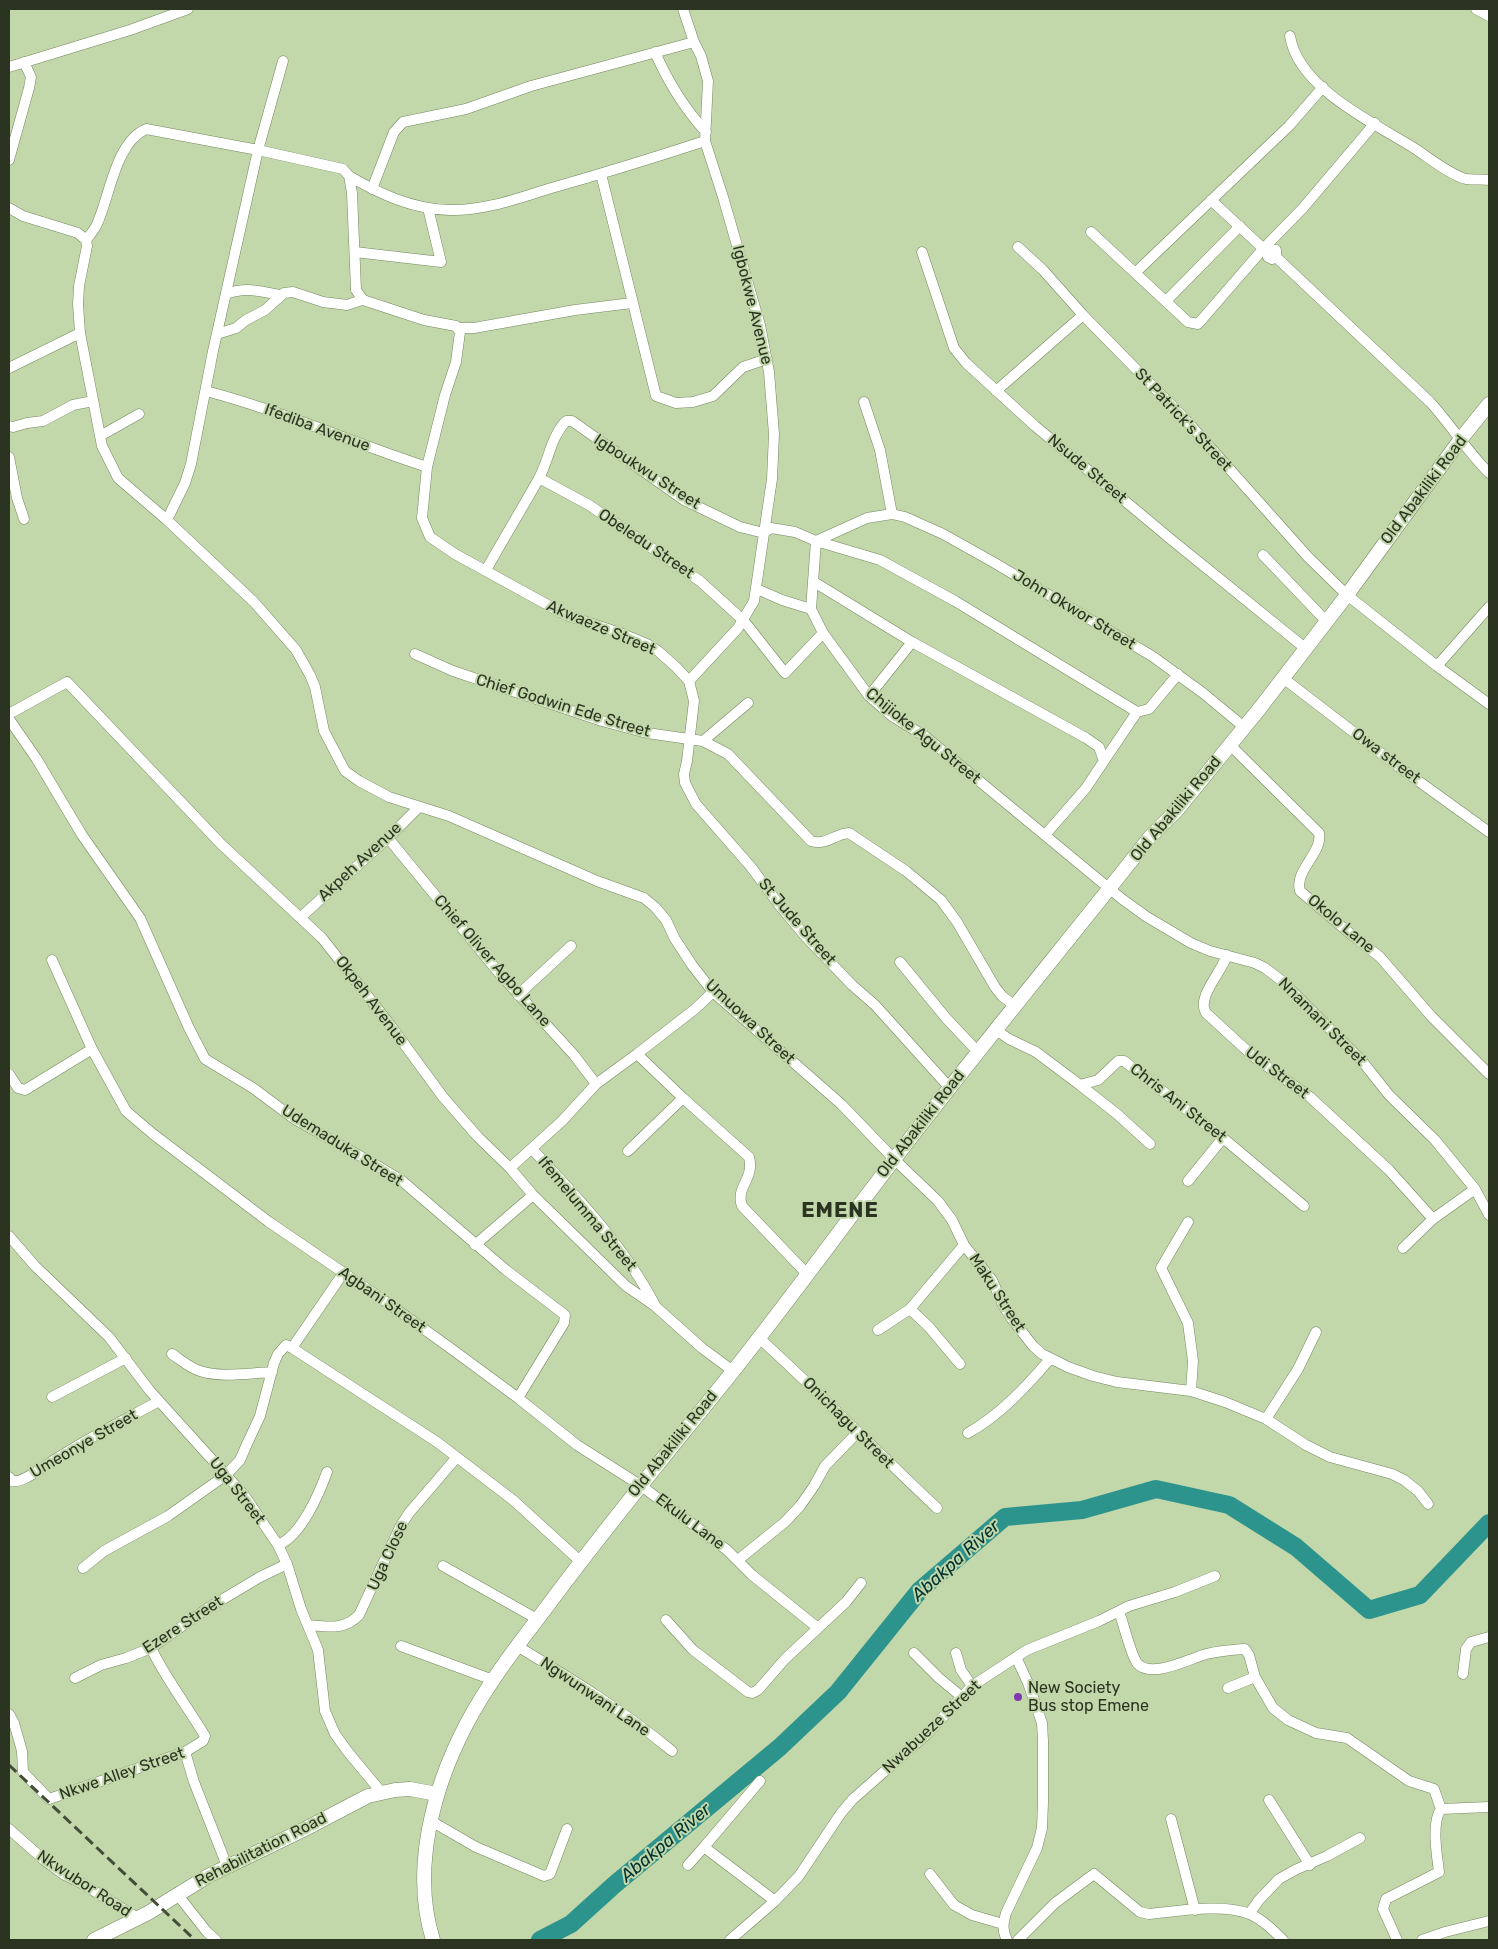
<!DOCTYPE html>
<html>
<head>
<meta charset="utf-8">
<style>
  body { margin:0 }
  #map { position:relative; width:1498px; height:1949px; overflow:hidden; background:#c2d7aa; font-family:Rubik,sans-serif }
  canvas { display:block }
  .frame { position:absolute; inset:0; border:10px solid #2b3321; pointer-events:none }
</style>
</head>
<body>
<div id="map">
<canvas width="1498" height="1949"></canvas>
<div class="frame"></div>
</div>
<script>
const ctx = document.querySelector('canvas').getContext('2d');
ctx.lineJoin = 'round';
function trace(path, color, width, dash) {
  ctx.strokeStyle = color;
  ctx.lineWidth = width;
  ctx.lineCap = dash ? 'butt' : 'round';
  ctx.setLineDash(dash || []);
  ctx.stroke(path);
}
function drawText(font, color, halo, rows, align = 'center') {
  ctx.font = font + ' Rubik,sans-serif';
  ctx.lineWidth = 4;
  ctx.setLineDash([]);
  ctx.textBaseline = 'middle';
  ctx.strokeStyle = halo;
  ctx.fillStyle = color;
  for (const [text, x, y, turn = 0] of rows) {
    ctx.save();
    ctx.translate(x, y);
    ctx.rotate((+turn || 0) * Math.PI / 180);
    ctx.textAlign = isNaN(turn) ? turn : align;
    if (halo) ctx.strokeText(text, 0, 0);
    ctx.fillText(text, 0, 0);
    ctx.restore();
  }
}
const river = new Path2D(`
  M540,1940L571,1924L614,1885L780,1747L838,1692L920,1590L1005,1517L1082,1510L1156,1489L1229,1505L1296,1547L1369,1610L1420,1595L1489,1523`);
const minor = new Path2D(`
  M683,9L694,42
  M1476,9L1489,16
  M1290,36C1298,88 1374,123 1414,148C1428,157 1450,175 1466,179C1474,180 1482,179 1489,180
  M655,52C668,82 684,108 706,132
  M9,67L130,30L188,9
  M9,160L29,88L31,77L24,62
  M601,174L656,396L676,403L693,402L713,396L743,367L767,359
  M349,176C380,194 412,209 449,210C483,211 516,199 548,189C601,174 653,158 705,141
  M372,189L394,132L403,122L466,109L531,86L694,42L701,56L708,81L705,141L723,197L760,325L769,372L774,434L772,479L754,601L738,628L689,681
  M1211,200L1267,252
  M9,208L23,216L78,233L86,240L87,246L79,286L78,304L80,333L102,446L118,478L167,520L185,483L191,464L213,351L258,150L283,61
  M1091,232L1188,322L1198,324L1263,249L1303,208L1375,123
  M86,240C90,235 95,229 97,224C110,196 115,143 146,129L258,150L343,169L349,176L352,193L356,290L363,300L424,320L456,326L460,332L456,362L445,395L427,467L422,518L430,537L455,554L566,615L623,634L647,644L658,651L676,667L689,681L694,701L687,761L684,774L685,783L696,804L751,867L780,906L806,937L852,985L875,1005L949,1087
  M1018,247L1043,270L1083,315L1185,419L1308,557L1347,595L1437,666L1489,704
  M355,252L441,262L428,208
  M922,252L954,348L966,363L1035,426L1173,541L1305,648
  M1276,257L1272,259L1268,257L1269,250H1276V257L1430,402C1451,425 1467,451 1489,473
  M1135,273L1289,126L1323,87
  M226,294C248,286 260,292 281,295
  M1166,301L1240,226
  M459,328H474L575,310L632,303
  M217,334L236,328L246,320L265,310L284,293L293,292L323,302L347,305L362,300
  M9,368L80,333
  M206,391C282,411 353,443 427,467
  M996,391L1083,315
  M864,402L880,450L892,514
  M9,426L13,427L27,423L43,421L73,405L93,401
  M100,436L139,414
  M9,457L17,498L24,519
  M539,478L589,505L700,581L744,621L785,673L823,633
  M167,520L254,602L296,650L310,675L315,687L324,731L345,771L359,781L389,797L449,816L597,881L644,898L655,907L666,920L675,939L692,965L713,992L841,1104L894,1159L938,1201L952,1220L964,1245L992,1280L1003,1305L1012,1319L1033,1346L1042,1354L1068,1367L1093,1376L1117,1382L1191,1391L1225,1402L1266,1419L1306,1445L1330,1457L1392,1474L1404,1480L1418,1491L1428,1504
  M816,541L811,609L823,633L869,696L892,716L926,737L1122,899L1147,917L1191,943L1210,951L1255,963L1265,968L1282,981L1362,1061L1389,1095L1435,1140L1475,1189L1489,1215
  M816,541L867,518L892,514L905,517L943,534L993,562L1152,656L1203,693L1244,727
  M1263,555L1326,621
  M486,570C503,540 521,510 538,480C549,461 550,438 566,421H572L684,500L740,527L764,533L771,528L795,532L816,541L880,560L955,601L1137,712
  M814,582L912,642L1086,738L1099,747L1104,761L1086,788L1045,835
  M757,589L782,600L811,609
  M415,654L453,671L602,721L647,733L703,741L728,754L811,841C826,846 834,834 849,833L906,871L941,900L957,922L995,987L1002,996L1015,1006
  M1437,666L1489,607
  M1283,678L1399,767L1489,832
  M869,696L912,642
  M9,714L67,682L221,844L322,938L388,1022L443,1097L478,1137L510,1168L533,1195L626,1286L655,1306L702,1348L733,1371
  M9,719L36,758L82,835L140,918L189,1028L205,1059L253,1088L296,1120L369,1161L401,1180L506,1270L565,1315L564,1323L518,1398
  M703,741L748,703
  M1230,745L1319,833C1323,853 1294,870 1300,891L1353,936L1380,957L1431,1016L1489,1074
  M1104,761L1137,712L1149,709L1178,674
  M388,838L499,973L574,1055L596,1084
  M301,917L388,838L419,807
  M1227,955C1222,972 1196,997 1206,1013L1254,1057L1310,1097L1389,1170L1433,1219
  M52,960L92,1049
  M900,962L946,1018L978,1052
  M518,995L571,946
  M996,1030L1009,1039L1036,1052L1080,1085L1098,1080L1118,1061H1124L1223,1138L1304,1206
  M637,1054L683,1098L749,1157C755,1179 735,1187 742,1206L807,1274
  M9,1074L18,1088L25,1090L92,1049L126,1111L153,1134L269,1222L382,1299L453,1350L518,1398L577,1445L640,1485L727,1550L752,1575L818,1628
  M1080,1085L1117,1114L1150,1144
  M532,1149C577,1197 624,1246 655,1305
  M628,1151L683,1098
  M510,1168L562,1121L596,1084L637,1054L695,1009L713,992
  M1188,1181L1223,1138
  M1188,1222L1161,1268L1188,1323L1193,1361L1191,1391
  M9,1236L35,1266L109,1337L150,1391L244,1495L278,1545L287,1564L301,1609L318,1650L325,1711L335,1734L348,1752L382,1793
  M475,1245L533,1195
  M1403,1248L1433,1219L1475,1189
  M910,1309L929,1327L960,1364
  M878,1330L910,1309L964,1245
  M758,1337C820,1393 877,1452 937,1508
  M292,1348L437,1442L513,1500L580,1561
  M172,1354C181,1360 190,1368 200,1371C221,1378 249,1373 272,1372
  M52,1397L126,1358
  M1266,1419L1298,1369L1316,1332
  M968,1433C1000,1415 1026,1387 1050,1359
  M9,1477L12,1481C21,1483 34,1473 42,1468C80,1442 119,1423 159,1401
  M278,1545C301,1536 319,1494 327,1472
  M738,1560L785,1522L800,1506L814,1486L825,1466L857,1433
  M443,1566L537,1619
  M83,1568L104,1551L168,1516L226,1475L240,1460L247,1444L260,1416L274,1363L278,1354L286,1345L292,1348L344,1272
  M1119,1612C1124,1624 1130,1653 1137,1663C1150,1679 1187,1660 1203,1655C1216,1651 1231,1650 1245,1649L1249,1655L1255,1677L1273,1708L1288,1720L1316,1733L1347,1738L1409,1781L1434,1789L1441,1809C1431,1823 1437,1855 1439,1872L1386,1899L1383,1909L1397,1940
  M666,1620L693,1650L748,1692L752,1693L758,1690L785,1659L846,1602L861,1583
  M309,1625C328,1627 345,1630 359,1615L400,1527L409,1513L457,1457
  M401,1646L493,1680
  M517,1646C570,1678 624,1711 672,1751
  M914,1653L939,1678L962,1697
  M956,1653L961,1670L972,1686
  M1463,1674L1466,1649L1471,1642L1489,1637
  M75,1678L101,1665L126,1658L151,1648L208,1608L260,1577L287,1564
  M1228,1688L1255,1677
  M9,1714L14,1723L22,1751L23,1772L49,1799L185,1752L203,1741L205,1736C187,1706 166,1679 151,1648
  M185,1752L194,1782L227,1866
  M1269,1800L1310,1865
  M1441,1809L1489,1807
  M1171,1819L1195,1910
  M431,1821L476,1847L544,1876L550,1874L567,1829
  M9,1829L44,1860L63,1874L81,1883L138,1918
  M704,1847L760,1781
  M688,1865L704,1847L775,1901
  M930,1874L954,1905L972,1915L1003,1924
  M177,1894L207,1932L216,1940
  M1249,1914L1259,1900L1279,1879L1295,1870L1327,1856L1360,1838
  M730,1940L775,1901L799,1876L841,1813L853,1799L928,1733L972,1686L1027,1650L1099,1621L1129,1606L1175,1592L1215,1576
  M1007,1940C1002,1930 1003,1924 1006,1913L1037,1848L1042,1828L1043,1802V1741L1042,1723L1028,1683L1016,1657
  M1018,1940L1055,1903L1094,1874L1140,1912L1149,1914C1179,1911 1222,1903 1250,1914C1263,1920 1273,1930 1283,1940
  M1422,1940L1445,1932L1489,1921`);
const major = new Path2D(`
  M94,1940L148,1913L208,1876L303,1830L368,1796L395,1790L410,1789L437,1794
  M433,1940C411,1870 433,1788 466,1725C488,1683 517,1646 546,1608C605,1528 668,1452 730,1375C796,1292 858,1205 923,1122C997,1026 1075,933 1150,837L1177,810L1260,708L1347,595L1460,440L1489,404`);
const rail = new Path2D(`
  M9,1765L195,1940`);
const markers = [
  [1018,1697,5,"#7d39ad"]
];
const streetNames = [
  ["Igbokwe Avenue",752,305,76],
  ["St Patrick's Street",1183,420,47],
  ["Ifediba Avenue",317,428,20],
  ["Nsude Street",1087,469,40],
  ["Igboukwu Street",647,472,33],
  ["Old Abakiliki Road",1424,490,-53],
  ["Obeledu Street",646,544,34],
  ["John Okwor Street",1074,610,31],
  ["Akwaeze Street",601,628,23],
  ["Chief Godwin Ede Street",563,706,17],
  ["Chijioke Agu Street",923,736,39],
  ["Owa street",1386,756,37],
  ["Old Abakiliki Road",1176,809,-50],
  ["Akpeh Avenue",360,862,-43],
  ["St Jude Street",797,922,49],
  ["Okolo Lane",1341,924,40],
  ["Chief Oliver Agbo Lane",492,961,49],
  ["Okpeh Avenue",371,1001,53],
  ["Umuowa Street",750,1022,43],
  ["Nnamani Street",1322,1022,45],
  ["Udi Street",1277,1073,37],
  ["Chris Ani Street",1178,1103,38],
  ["Old Abakiliki Road",921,1124,-52],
  ["Udemaduka Street",342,1146,32],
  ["Ifemelumma Street",587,1214,50],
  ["Maku Street",997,1293,57],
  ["Agbani Street",382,1300,35],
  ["Onichagu Street",848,1423,45],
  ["Umeonye Street",84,1444,-30],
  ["Old Abakiliki Road",673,1444,-51],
  ["Uga Street",237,1491,52],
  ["Ekulu Lane",690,1522,37],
  ["Uga Close",388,1556,-65],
  ["Ezere Street",183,1625,-33],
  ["Ngwunwani Lane",595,1697,34],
  ["Nwabueze Street",932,1727,-43],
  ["Nkwe Alley Street",122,1774,-19],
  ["Rehabilitation Road",261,1850,-27],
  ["Nkwubor Road",84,1884,33]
];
const poiNames = [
  ["New Society",1028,1688],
  ["Bus stop Emene",1028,1706]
];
const waterNames = [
  ["Abakpa River",956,1561,-42],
  ["Abakpa River",666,1843,-40]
];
const districtNames = [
  ["EMENE",840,1211]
];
trace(river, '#2c948d', 18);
trace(minor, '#74885e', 11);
trace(major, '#74885e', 15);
trace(minor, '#fff', 10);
trace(major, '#fff', 14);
trace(rail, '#434d37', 3, [10, 5]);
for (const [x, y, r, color] of markers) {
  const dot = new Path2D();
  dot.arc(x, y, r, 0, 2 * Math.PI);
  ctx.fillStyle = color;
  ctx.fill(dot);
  trace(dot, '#c2d7aa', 2);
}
drawText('16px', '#2b3321', '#c2d7aa', streetNames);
drawText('16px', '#2b3321', '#c2d7aa', poiNames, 'left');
drawText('italic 18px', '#023330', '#c2d7aa', waterNames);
ctx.letterSpacing = '1px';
drawText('bold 21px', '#2b3321', '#c2d7aa', districtNames);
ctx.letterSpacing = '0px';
</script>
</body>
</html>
